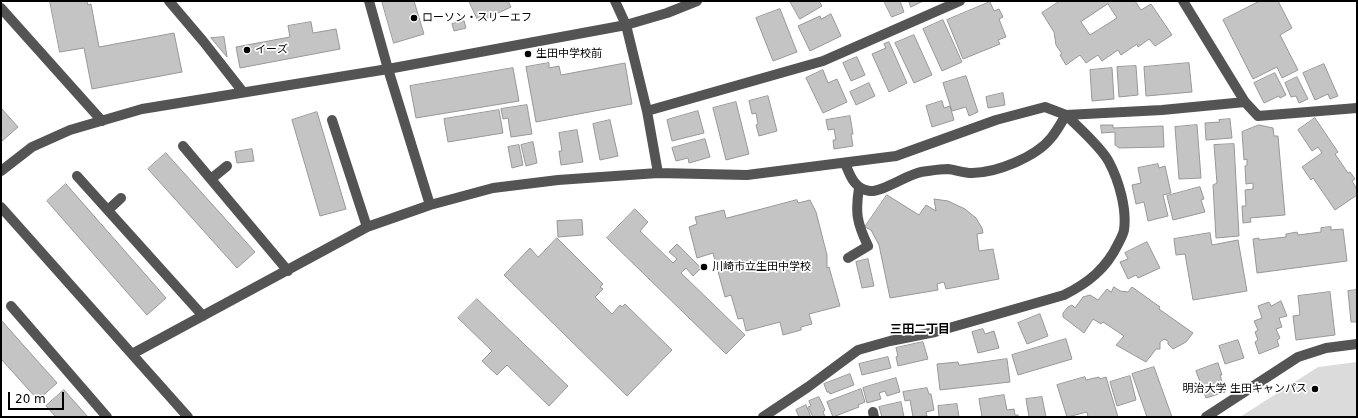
<!DOCTYPE html>
<html>
<head>
<meta charset="utf-8">
<style>
  body { margin:0 }
  #map { position:relative; width:1358px; height:418px; overflow:hidden; background:#fff; font-family:"DejaVu Sans",sans-serif }
  canvas { display:block }
  .frame { position:absolute; inset:0; border:2px solid #000; pointer-events:none }
  .scale { position:absolute; left:8px; top:392px; width:56px; height:18px; box-sizing:border-box; border:2px solid #000; border-top:0; padding-left:5px; font-size:12px; line-height:14px; white-space:nowrap; color:#000; -webkit-text-stroke:3px #fff; paint-order:stroke }
</style>
</head>
<body>
<div id="map">
<canvas width="1358" height="418"></canvas>
<div class="frame"></div>
<div class="scale">20 m</div>
</div>
<script>
const ctx = document.querySelector('canvas').getContext('2d');
ctx.lineJoin = 'round';
function fillPath(path, color) {
  ctx.fillStyle = color;
  ctx.fill(path, 'evenodd');
}
function trace(path, color, width, dash) {
  ctx.strokeStyle = color;
  ctx.lineWidth = width;
  ctx.lineCap = dash ? 'butt' : 'round';
  ctx.setLineDash(dash || []);
  ctx.stroke(path);
}
function drawText(font, color, halo, rows, align = 'center') {
  ctx.font = font + ' "DejaVu Sans","Noto Sans JP",sans-serif';
  ctx.lineWidth = 3.5;
  ctx.setLineDash([]);
  ctx.textBaseline = 'middle';
  ctx.strokeStyle = halo;
  ctx.fillStyle = color;
  for (const [text, x, y, turn = 0] of rows) {
    ctx.save();
    ctx.translate(x, y);
    ctx.rotate((+turn || 0) * Math.PI / 180);
    ctx.textAlign = isNaN(turn) ? turn : align;
    if (halo) ctx.strokeText(text, 0, 0);
    ctx.fillText(text, 0, 0);
    ctx.restore();
  }
}
const green = new Path2D(`
  M1357,362V417H1240L1318,367Z`);
const building = new Path2D(`
  M50,1H87L88,5L91,4L99,47L174,33L182,72L92,89L84,48L60,52Z
  M382,1H414L424,34L394,43Z
  M469,1H508L511,7L479,22Z
  M790,1H819L822,6L800,19Z
  M884,1H900L904,12L892,17Z
  M909,1H923L911,7Z
  M1060,1H1135L1141,10L1151,4L1172,35L1155,46L1149,39L1138,47L1137,44L1121,55L1118,50L1102,61L1098,55L1086,63L1080,55L1066,65L1060,55L1062,54L1056,45L1054,32L1042,13ZM1108,4L1117,18L1090,35L1081,22Z
  M1260,1H1278L1292,28L1280,35L1298,70L1282,78L1277,67L1253,79L1223,20Z
  M990,2L994,11L999,9L1003,17L999,19L1006,37L998,40L1000,44L963,59L947,20Z
  M780,9L797,52L773,61L756,18Z
  M831,14L841,36L810,51L798,26L820,16L821,19Z
  M943,20L962,62L942,71L923,29Z
  M464,21L466,28L454,31L452,24Z
  M311,22L313,33L336,29L340,49L240,68L236,47L290,37L288,26Z
  M914,35L932,75L914,83L895,43Z
  M224,37L227,57L211,38Z
  M889,42L907,83L889,92L872,54L886,48L884,44Z
  M857,57L865,75L851,81L843,63Z
  M549,63V68L559,66L561,75L625,63L632,104L536,122L526,67Z
  M1189,63L1192,92L1146,96L1144,67Z
  M1324,64L1338,96L1330,99L1328,94L1315,100L1303,73Z
  M1136,66L1138,95L1119,97L1117,67Z
  M513,68L519,101L416,118L410,86Z
  M1112,68L1114,99L1092,101L1090,70Z
  M823,70L828,83L837,79L847,102L823,113L806,78Z
  M1275,73L1286,95L1280,98L1279,96L1264,103L1254,83Z
  M966,76L978,112L969,116L966,107L952,111L943,83Z
  M1297,77L1308,99L1299,103L1296,96L1291,97L1285,83Z
  M869,83L875,96L856,105L850,92Z
  M1003,93L1005,105L988,108L986,97Z
  M768,96L777,131L759,136L756,125L758,124L756,113L752,114L749,101Z
  M942,101L944,108L950,106L954,120L932,127L926,106Z
  M736,102L749,154L726,160L713,108Z
  M527,105L532,134L511,137L508,118L503,119L501,109Z
  M1,108L18,127L1,142Z
  M499,110L503,133L448,142L444,119Z
  M698,111L704,133L672,141L667,120Z
  M317,112L346,209L320,216L292,120Z
  M850,116L853,134H851L853,146L834,149L833,140H836L834,129L828,130L826,120Z
  M1315,118L1338,152L1335,154L1348,173L1350,172L1355,179L1352,181L1357,189V195L1335,210L1313,178L1311,180L1302,167L1322,153L1318,147L1312,151L1298,130Z
  M1230,119L1232,138L1206,140L1205,123L1220,122L1219,120Z
  M610,120L618,156L600,160L593,124Z
  M1101,125H1113V128L1163,126L1164,147L1119,148L1115,145V132L1102,133Z
  M1197,125L1201,178L1179,179L1175,127Z
  M1259,125L1273,128L1274,136H1278L1285,215L1250,218L1251,222L1243,223L1242,206H1246L1245,190L1253,189V183L1246,184L1245,166L1247,165V159L1244,160L1242,132Z
  M577,130L583,162L561,165L559,151H562L559,133Z
  M705,139L710,157L689,163L688,158L676,161L672,148Z
  M533,142L537,163L526,166L521,145Z
  M1234,144L1239,236L1216,238L1213,185L1217,183L1214,145Z
  M519,145L523,165L512,168L508,147Z
  M252,149L254,161L237,163L235,152Z
  M166,153L255,252L237,268L148,169Z
  M1158,164L1159,168L1165,166L1171,193L1163,195L1168,216L1148,221L1144,202L1136,204L1132,185L1141,183L1138,168Z
  M66,184L166,298L147,315L47,201Z
  M1200,187L1204,199L1201,200L1205,212L1173,220L1167,196Z
  M887,195L919,215L926,205L936,211L934,199L948,201L965,209L976,218L982,228L983,233L977,234L979,251L993,249L999,279L946,289L944,282L937,284L938,290L890,298L879,245L871,230L865,227Z
  M797,200L798,203L810,200L816,212L827,255V268L829,267L840,306L809,314L812,324L801,327V330L783,335L780,322L746,331L743,318L738,319L731,295L725,297L713,253L697,258L689,227L697,224L695,217L724,210L726,218Z
  M635,209L648,222L640,231L673,263L677,259L669,252L677,244L701,268L693,276L686,268L681,273L745,335L726,354L607,238Z
  M582,220L583,235L558,237L557,221Z
  M1331,227V230L1343,229L1347,261L1257,273L1253,239L1259,238V240L1286,237V234L1297,232L1298,235L1321,232V228Z
  M1210,233L1212,245L1238,240L1247,291L1193,300L1185,254L1176,255L1174,239Z
  M557,238L603,284L600,287L603,289L595,297L612,314L620,305L622,307L625,304L672,350L627,396L504,275L530,248L538,257Z
  M1147,242L1160,268L1138,278L1136,275L1128,279L1120,262L1128,259L1125,253Z
  M868,259L874,286L862,288L856,262Z
  M1114,287L1120,291L1128,292L1132,287L1160,307L1159,309L1193,333L1186,342L1173,349L1168,344V341L1164,339L1160,342V349H1156L1146,362L1116,345L1124,336L1103,322L1101,324L1093,319L1084,333L1063,317V313L1068,307L1072,305L1075,308L1083,297L1090,295L1098,300L1107,289L1111,292Z
  M1357,290V322H1351L1348,291Z
  M1330,292L1335,335L1296,340L1293,316L1300,315L1298,296Z
  M477,299L568,386L549,406L507,365L497,375L482,361L492,351L458,318Z
  M1281,301L1287,316L1279,318L1282,327L1276,329L1280,338L1277,340L1279,346L1259,354L1255,342L1258,340L1255,332L1258,330L1254,321L1262,318L1258,306L1269,302L1271,306Z
  M1040,314L1048,336L1027,344L1018,323Z
  M1,320L57,383L38,400L1,359Z
  M983,329L985,334L994,331L999,348L978,353L972,332Z
  M1066,339L1072,359L1018,375L1012,355Z
  M1238,340L1244,358L1225,364L1219,346Z
  M923,342L928,359L898,366L896,357L898,356L896,348Z
  M888,357L891,368L862,375L859,364Z
  M1007,359L1010,382L940,390L937,364L958,362L959,365Z
  M1218,363L1222,375H1220L1225,392L1206,398L1196,371Z
  M1154,367L1172,417H1147L1132,374Z
  M850,374L854,385L830,394L829,392H827L824,384Z
  M1130,376L1136,400L1117,406L1110,382Z
  M1085,377L1086,380L1099,377L1100,379L1106,377L1118,417H1088L1087,412L1067,417L1057,385Z
  M896,378L900,392L887,396L885,391L879,393L881,399L867,403L863,388Z
  M927,388L929,394H931L934,410L926,412L927,416L913,417L910,400L905,401L903,392Z
  M861,389L865,402L858,405L859,407L833,417L827,402Z
  M64,390L88,417H56L46,406Z
  M1004,395L1007,410L1014,409L1015,415H1018V417H982L979,399Z
  M819,397L825,410L823,412L825,417H813L808,407L811,406L809,401Z
  M1042,397L1046,417H1029L1026,399Z
  M901,402L904,417H882L879,407Z
  M957,404L959,417H939L938,406Z
  M806,405L811,417H799L796,410Z`);
const minor = new Path2D(`
  M169,1L203,41L243,92
  M369,1L388,69L430,205
  M615,1L626,25L647,111L658,173
  M1183,1L1245,102L1258,116L1357,108
  M1,8L102,121
  M647,111L823,61L960,1
  M332,120L367,227
  M183,146L288,271
  M845,163C850,175 854,189 870,191C883,192 906,175 921,172C929,171 939,169 948,169C956,170 964,173 972,173C996,173 1036,157 1051,138C1057,131 1061,123 1066,115
  M1,171L32,147L70,130L142,109L388,69L626,25L667,13L697,1
  M77,176L203,316
  M211,179L227,166
  M1,207L188,417
  M108,210L121,198
  M848,258L868,246C857,223 855,213 859,188
  M11,306L107,417
  M132,354L367,227L430,205L493,188L558,180L658,173L747,175L896,156L996,120L1045,107L1066,115L1162,110L1245,102
  M873,412L874,417
  M763,417L808,387L858,350L890,341L935,332L1064,295C1088,283 1106,269 1118,244C1120,240 1123,235 1124,230C1127,209 1119,181 1109,162C1101,147 1079,128 1066,115
  M1206,417L1298,357L1326,348L1357,344`);
const markers = [
  [414,18,4,"#000"],
  [247,50,4,"#000"],
  [528,54,4,"#000"],
  [704,267,4,"#000"],
  [1315,389,4,"#000"]
];
const poiNames = [
  ["ローソン・スリーエフ",422,18],
  ["イーズ",255,50],
  ["生田中学校前",536,54],
  ["川崎市立生田中学校",712,267],
  ["明治大学 生田キャンパス",1307,389,"right"]
];
const neighbourhoodNames = [
  ["三田二丁目",920,330]
];
fillPath(green, '#dbdbdb');
fillPath(building, '#c4c4c4');
trace(building, '#989898', 1);
trace(minor, '#545454', 10);
for (const [x, y, r, color] of markers) {
  const dot = new Path2D();
  dot.arc(x, y, r, 0, 2 * Math.PI);
  ctx.fillStyle = color;
  ctx.fill(dot);
  trace(dot, '#fff', 1.5);
}
drawText('11px', '#000', '#fff', poiNames, 'left');
drawText('bold 12px', '#000', '#fff', neighbourhoodNames);
</script>
</body>
</html>
